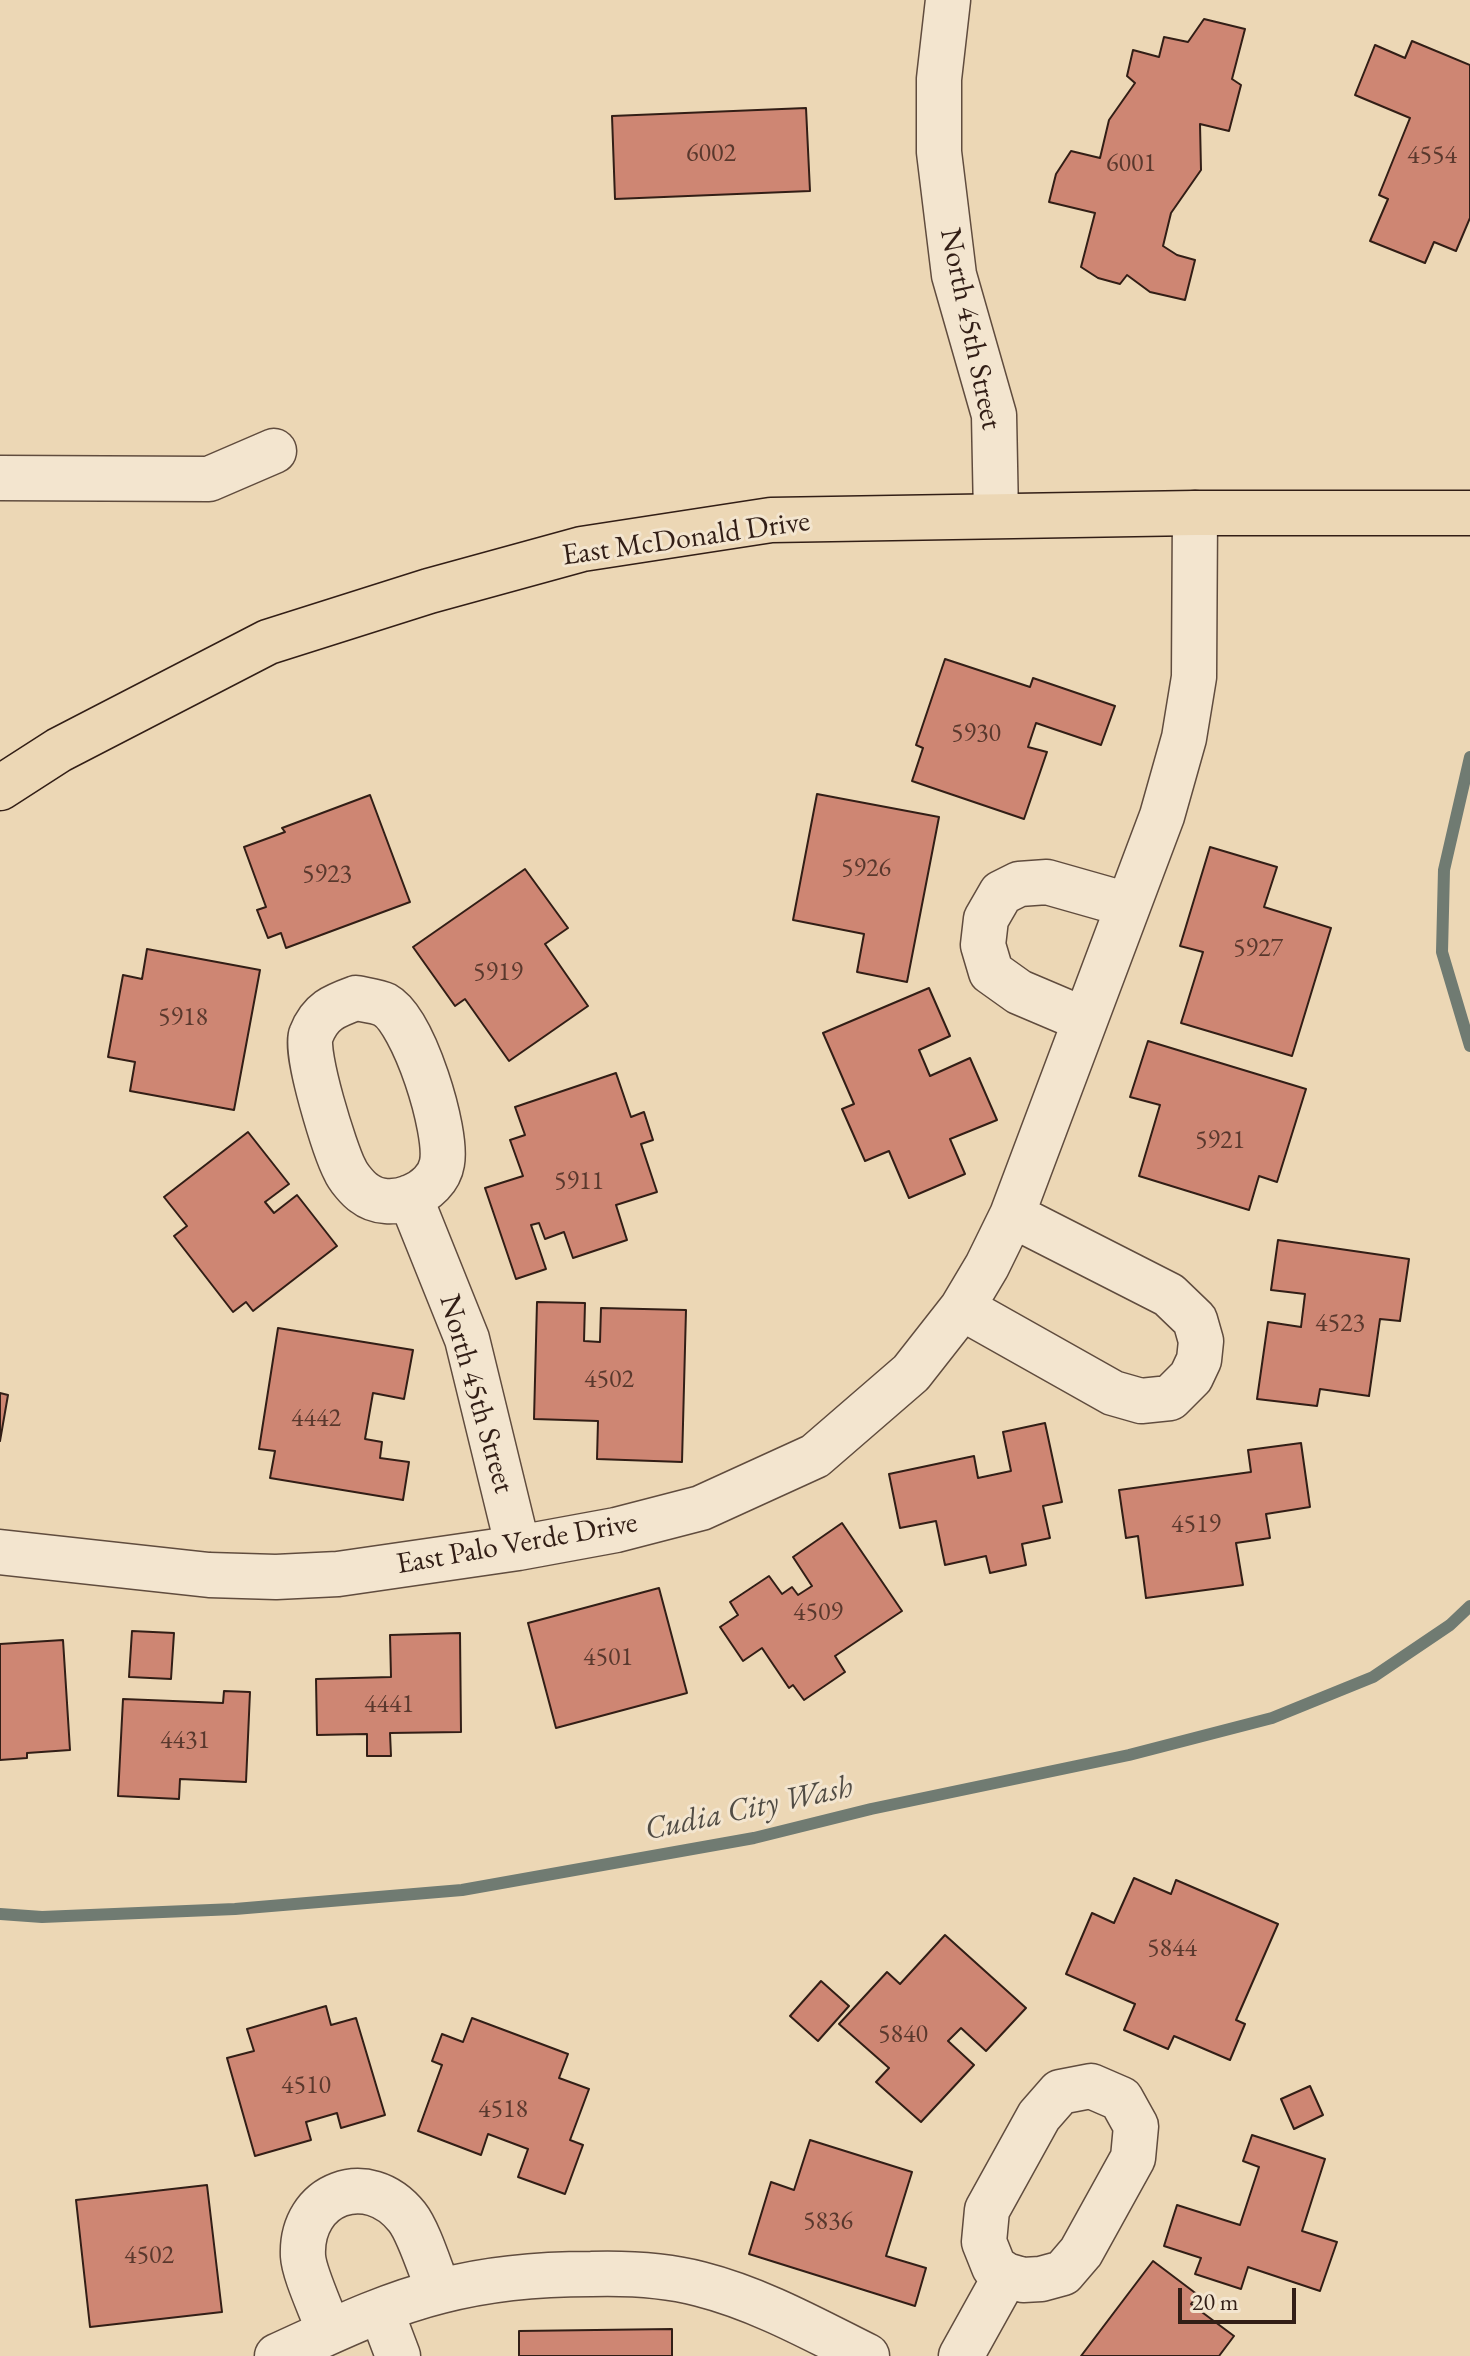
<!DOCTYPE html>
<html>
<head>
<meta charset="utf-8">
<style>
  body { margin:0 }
  #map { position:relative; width:1470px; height:2356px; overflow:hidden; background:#ecd7b5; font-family:"EB Garamond",serif }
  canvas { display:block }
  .scale { position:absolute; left:1178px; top:2288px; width:118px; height:36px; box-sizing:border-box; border:4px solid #321e16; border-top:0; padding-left:10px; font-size:24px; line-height:28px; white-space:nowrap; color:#321e16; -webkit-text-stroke:6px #f3e5cf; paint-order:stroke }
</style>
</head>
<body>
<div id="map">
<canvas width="1470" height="2356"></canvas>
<div class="scale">20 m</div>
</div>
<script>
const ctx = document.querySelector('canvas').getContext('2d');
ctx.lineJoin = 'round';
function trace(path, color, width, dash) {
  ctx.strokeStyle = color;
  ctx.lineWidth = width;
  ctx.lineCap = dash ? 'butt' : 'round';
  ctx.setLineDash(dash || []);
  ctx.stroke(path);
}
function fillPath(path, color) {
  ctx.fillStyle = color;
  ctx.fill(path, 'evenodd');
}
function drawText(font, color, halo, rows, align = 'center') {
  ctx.font = font + ' "EB Garamond",serif';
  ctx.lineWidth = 6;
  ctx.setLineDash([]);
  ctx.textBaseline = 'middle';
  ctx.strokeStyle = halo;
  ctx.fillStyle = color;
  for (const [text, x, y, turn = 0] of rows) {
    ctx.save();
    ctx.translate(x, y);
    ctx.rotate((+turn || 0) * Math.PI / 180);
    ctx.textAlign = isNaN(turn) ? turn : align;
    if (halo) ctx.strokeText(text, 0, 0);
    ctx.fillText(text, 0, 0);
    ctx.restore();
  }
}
const stream = new Path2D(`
  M1470,757L1444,870L1442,952L1470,1046
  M0,1914L42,1917L235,1909L462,1890L754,1838L871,1809L1129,1755L1272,1718L1373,1677L1450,1625L1470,1606`);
const building = new Path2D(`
  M1204,19L1245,29L1232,79L1241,85L1229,131L1200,124L1201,170L1171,213L1163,246L1177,255L1195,260L1185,300L1150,292L1127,275L1120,284L1098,278L1081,267L1095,213L1049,202L1056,174L1071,151L1100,158L1109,120L1135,83L1127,76L1133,50L1159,57L1164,37L1188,42Z
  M1412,41L1470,65V218L1456,251L1434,242L1425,263L1370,241L1388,199L1379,195L1410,118L1355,95L1375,45L1405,58Z
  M806,108L810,191L615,199L612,116Z
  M945,659L1030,687L1033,678L1115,706L1101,745L1036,723L1028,747L1047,752L1024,819L912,781L923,748L916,745Z
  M817,794L939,817L907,982L857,972L864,934L793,920Z
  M370,795L410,902L286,948L281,933L268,938L257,910L266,907L244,847L285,832L282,828Z
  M1210,847L1277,867L1264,907L1331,928L1292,1056L1181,1023L1203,952L1180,946Z
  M525,869L568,928L545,944L588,1006L509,1061L465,999L455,1006L413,947Z
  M147,949L260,970L234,1110L130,1091L135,1062L108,1057L123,975L142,979Z
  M929,988L950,1036L919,1050L930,1076L970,1058L997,1120L950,1139L965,1174L909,1198L889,1151L865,1161L842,1109L854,1104L823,1033Z
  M1148,1041L1306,1089L1277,1182L1259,1176L1249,1210L1139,1176L1160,1105L1130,1097Z
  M616,1073L631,1117L644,1112L653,1140L641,1144L657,1192L616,1205L627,1240L573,1258L564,1232L545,1239L539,1223L531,1225L546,1269L516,1279L485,1188L523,1176L510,1140L525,1135L515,1107Z
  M248,1132L289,1184L265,1202L274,1213L297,1195L337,1246L253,1311L246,1302L233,1312L174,1236L187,1226L164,1197Z
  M1278,1240L1409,1259L1400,1321L1380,1319L1369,1396L1320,1389L1317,1406L1257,1399L1268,1322L1301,1327L1305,1294L1271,1290Z
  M537,1302L585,1303L584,1341L600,1342L601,1308L686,1310L682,1462L597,1459L598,1421L534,1419Z
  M278,1328L413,1350L404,1399L373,1393L365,1439L382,1442L380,1458L409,1462L403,1500L270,1478L275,1451L259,1449Z
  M0,1393L8,1395L0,1441Z
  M1045,1423L1062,1502L1043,1506L1050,1538L1022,1544L1026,1565L990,1573L986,1556L945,1565L936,1521L900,1528L889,1474L974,1456L978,1478L1011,1471L1003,1432Z
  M1301,1443L1310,1507L1266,1514L1270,1538L1236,1543L1243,1585L1146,1598L1138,1536L1126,1538L1119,1490L1251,1472L1248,1450Z
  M842,1523L902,1611L835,1656L845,1672L804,1700L793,1685L789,1688L762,1648L743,1661L720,1627L738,1615L730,1602L769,1576L782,1594L792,1587L798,1595L812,1586L793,1557Z
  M659,1588L687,1693L556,1728L528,1623Z
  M132,1631L174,1633L171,1679L129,1677Z
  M460,1633L461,1732L390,1733L391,1756H367V1734L317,1735L316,1679L391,1677L390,1635Z
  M63,1640L70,1750L27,1753V1758L0,1760V1644Z
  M224,1691L250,1692L246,1782L180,1779L179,1799L118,1796L123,1699L223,1703Z
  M1134,1878L1171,1894L1176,1880L1278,1924L1236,2020L1245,2024L1230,2060L1174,2036L1168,2049L1124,2030L1135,2004L1066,1974L1092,1913L1114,1923Z
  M945,1935L1026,2008L986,2051L961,2028L948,2041L974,2065L921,2122L876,2082L889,2068L839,2024L887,1972L900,1984Z
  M821,1981L849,2006L818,2041L790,2016Z
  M326,2006L331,2025L356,2018L385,2115L341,2128L337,2113L306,2122L311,2140L255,2156L227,2058L254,2051L247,2029Z
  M472,2018L568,2054L559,2078L589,2089L570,2140L583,2145L565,2194L518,2177L528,2149L488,2134L481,2155L418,2131L442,2065L432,2061L442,2034L463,2042Z
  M1310,2086L1323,2115L1294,2129L1281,2099Z
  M1252,2135L1325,2159L1302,2231L1337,2242L1320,2291L1248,2267L1241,2289L1195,2274L1201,2258L1164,2246L1177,2205L1240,2225L1259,2167L1243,2161Z
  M810,2140L912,2172L886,2256L926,2268L915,2306L749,2254L771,2182L794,2190Z
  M207,2185L222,2312L90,2327L76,2200Z
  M1153,2261L1198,2295L1191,2304L1234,2336L1219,2356H1081Z
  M672,2329V2356H519V2331Z`);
const minor = new Path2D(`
  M948,0L939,79V152L954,275L994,415L996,515
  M0,478L209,479L274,451
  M356,998C365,1000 377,1001 385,1005C414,1021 448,1131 442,1163C437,1194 389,1213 364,1193C358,1189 348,1177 345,1170C335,1151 304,1052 311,1035C320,1011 334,1006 356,998Z
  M1085,1020L1019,992L991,972L983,945L986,919L1001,893L1019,884L1047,882L1128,905
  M410,1197L467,1339L518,1548
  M962,1308L1113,1393L1141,1401L1170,1398L1191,1377L1199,1360L1201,1341L1195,1320L1169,1295L1012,1215
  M0,1552L209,1575L276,1577L338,1574L518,1548L616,1530L701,1508L815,1456L911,1373L962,1308L987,1266L1012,1215L1162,816L1184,738L1194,677L1195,513
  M1091,2086L1121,2099L1136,2126L1133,2158L1081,2252L1063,2273L1041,2279L1023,2280L1006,2275L994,2267L984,2242L987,2210L1039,2116L1060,2092Z
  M381,2311L398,2356
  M329,2332C323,2313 304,2274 303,2256C300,2193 368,2168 407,2217C419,2232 431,2272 439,2291
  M277,2356C330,2332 384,2305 441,2291C490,2278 541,2274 591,2274C627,2273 666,2275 700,2284C759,2299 813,2329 867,2356
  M961,2356L1006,2275`);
const primary = new Path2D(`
  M0,788L59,750L268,642L429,591L582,549L771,520L1195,513H1470`);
const numberNames = [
  ["6002",711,154],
  ["4554",1432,156],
  ["6001",1131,164],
  ["5930",976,734],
  ["5926",866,869],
  ["5923",327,875],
  ["5927",1258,949],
  ["5919",498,973],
  ["5918",183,1018],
  ["5921",1220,1141],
  ["5911",579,1182],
  ["4523",1340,1324],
  ["4502",609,1380],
  ["4442",316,1419],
  ["4519",1196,1525],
  ["4509",818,1613],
  ["4501",608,1658],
  ["4441",389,1705],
  ["4431",185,1741],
  ["5844",1172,1949],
  ["5840",903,2035],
  ["4510",306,2086],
  ["4518",503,2110],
  ["5836",828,2222],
  ["4502",149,2256]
];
const streetNames = [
  ["North 45th Street",970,329,78],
  ["East McDonald Drive",686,539,-8],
  ["North 45th Street",476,1394,74],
  ["East Palo Verde Drive",517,1544,-10]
];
const waterNames = [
  ["Cudia City Wash",749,1809,-12]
];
trace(stream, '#707b72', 12);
fillPath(building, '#ce8673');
trace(building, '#321e16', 2);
trace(minor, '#604c3e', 47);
trace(primary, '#321e16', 47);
trace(minor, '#f3e5cf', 44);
trace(primary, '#ecd7b5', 44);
drawText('26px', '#59382d', null, numberNames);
drawText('30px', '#321e16', '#f3e5cf', streetNames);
drawText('italic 32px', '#514c44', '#f3e5cf', waterNames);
</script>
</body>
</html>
